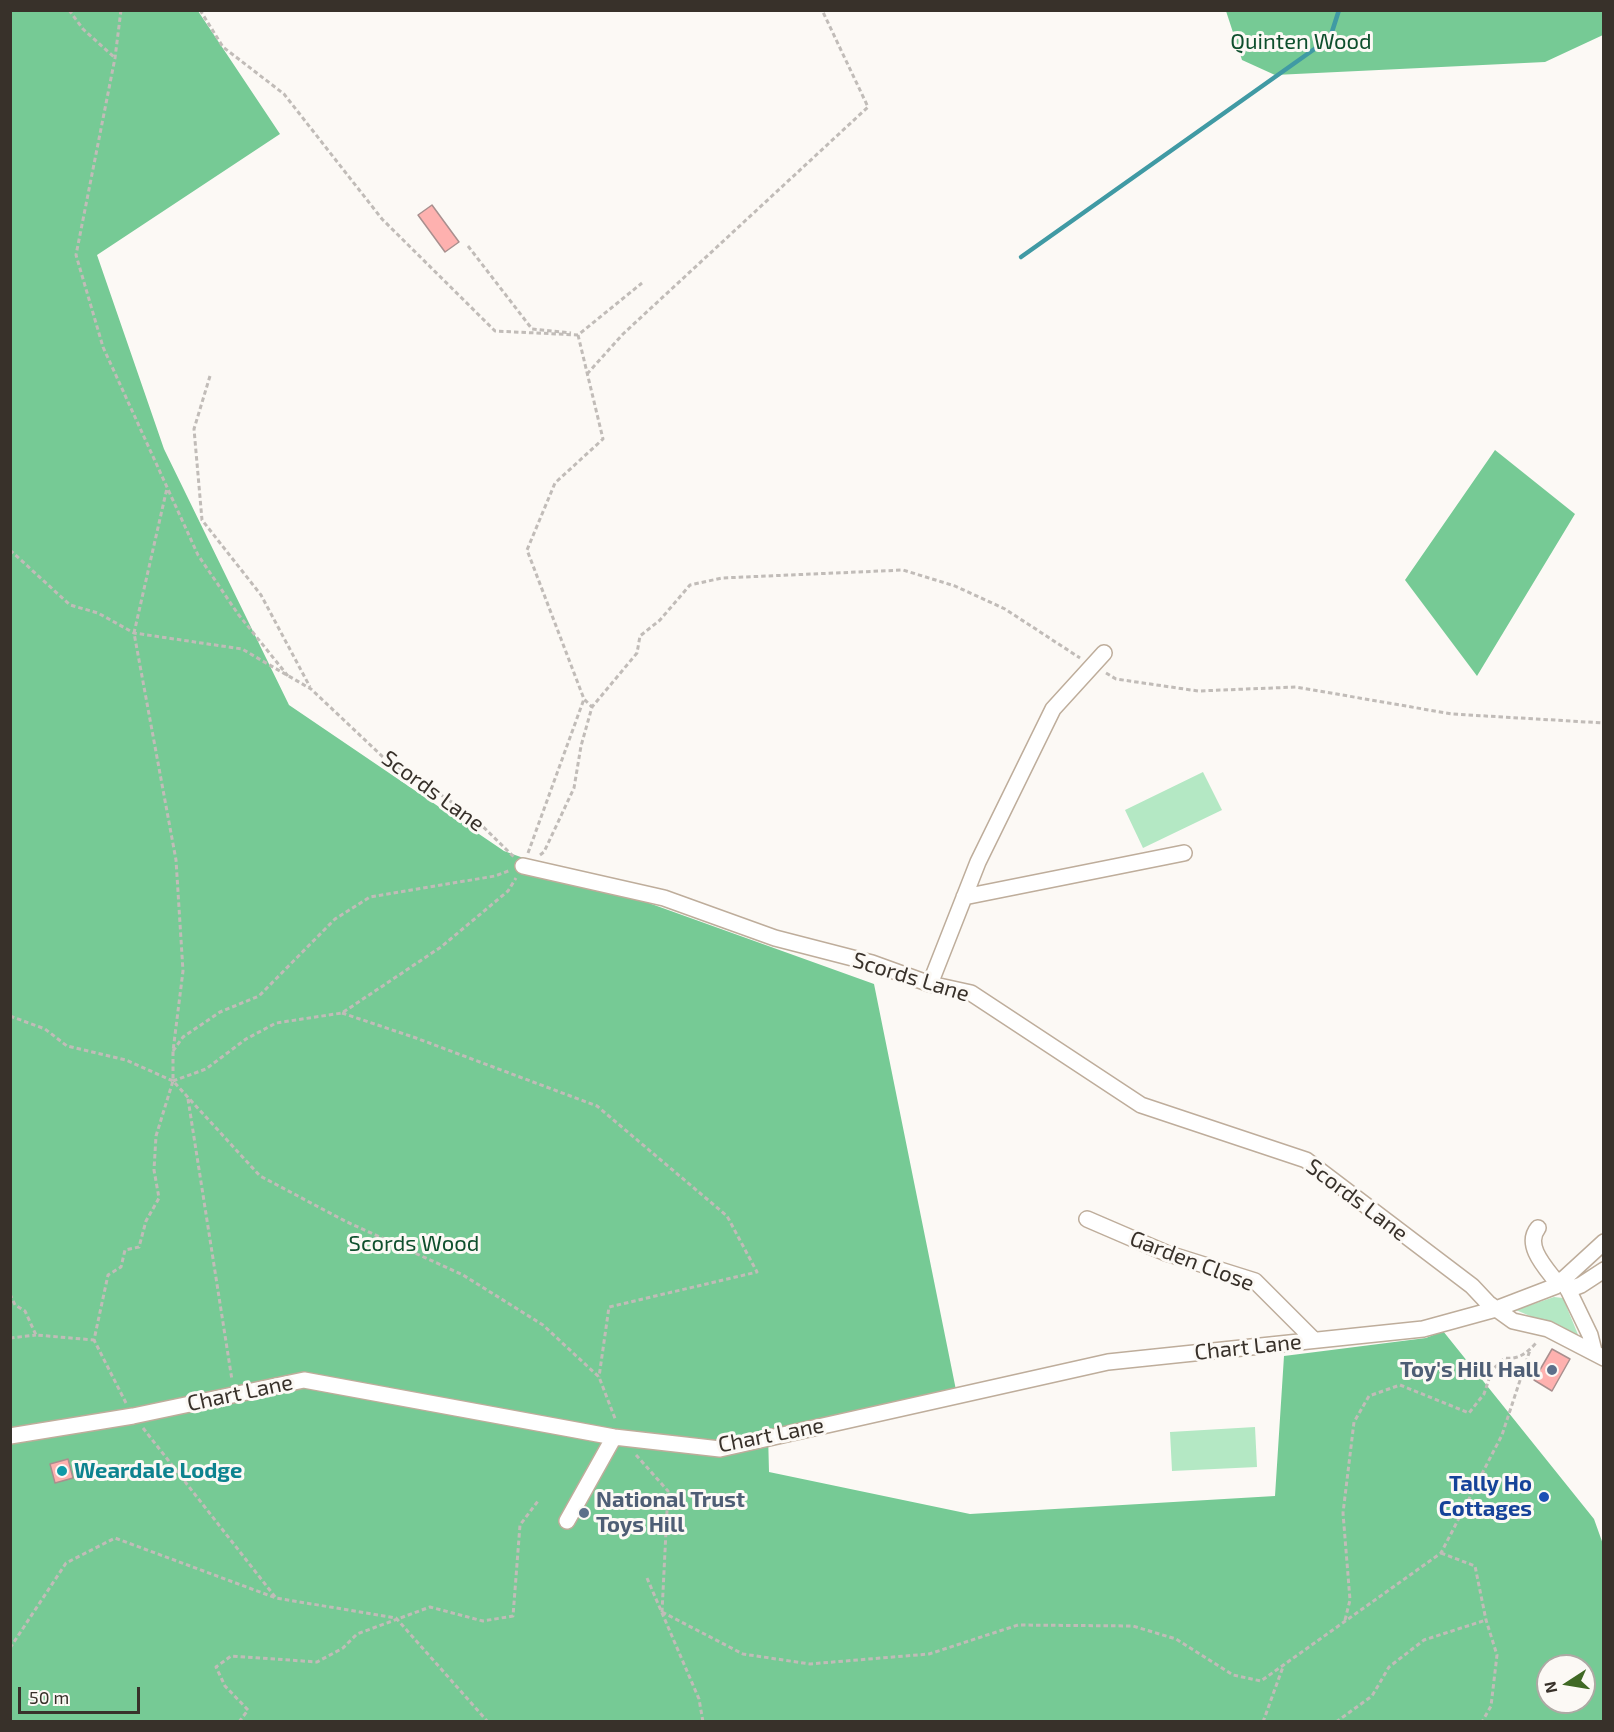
<!DOCTYPE html>
<html>
<head>
<meta charset="utf-8">
<style>
  body { margin:0 }
  #map { position:relative; width:1614px; height:1732px; overflow:hidden; background:#fcf9f5; font-family:"Exo 2",sans-serif }
  canvas { display:block }
  .frame { position:absolute; inset:0; border:12px solid #38312a; pointer-events:none }
  .north { position:absolute; left:1536px; top:1654px; width:60px; height:60px; box-sizing:border-box; background:#fcf9f5; border:2px solid #aea9a4; border-radius:50%; rotate:258deg; font-size:16px; font-weight:700; line-height:24px; text-align:center; color:#38312a }
  .north::after { content:''; display:block; margin:auto; width:21px; height:27px; background:#406925; clip-path:polygon(50% 0,100% 100%,50% 72%,0 100%) }
  .scale { position:absolute; left:18px; top:1687px; width:122px; height:27px; box-sizing:border-box; border:3px solid #38312a; border-top:0; padding-left:8px; font-size:18px; line-height:21px; white-space:nowrap; color:#38312a; -webkit-text-stroke:4px #fcf9f5; paint-order:stroke }
</style>
</head>
<body>
<div id="map">
<canvas width="1614" height="1732"></canvas>
<div class="frame"></div>
<div class="north">N</div>
<div class="scale">50 m</div>
</div>
<script>
const ctx = document.querySelector('canvas').getContext('2d');
ctx.lineJoin = 'round';
function fillPath(path, color) {
  ctx.fillStyle = color;
  ctx.fill(path, 'evenodd');
}
function trace(path, color, width, dash) {
  ctx.strokeStyle = color;
  ctx.lineWidth = width;
  ctx.lineCap = dash ? 'butt' : 'round';
  ctx.setLineDash(dash || []);
  ctx.stroke(path);
}
function drawText(font, color, halo, rows, align = 'center') {
  ctx.font = font + ' "Exo 2",sans-serif';
  ctx.lineWidth = 6;
  ctx.setLineDash([]);
  ctx.textBaseline = 'middle';
  ctx.strokeStyle = halo;
  ctx.fillStyle = color;
  for (const [text, x, y, turn = 0] of rows) {
    ctx.save();
    ctx.translate(x, y);
    ctx.rotate((+turn || 0) * Math.PI / 180);
    ctx.textAlign = isNaN(turn) ? turn : align;
    if (halo) ctx.strokeText(text, 0, 0);
    ctx.fillText(text, 0, 0);
    ctx.restore();
  }
}
const green = new Path2D(`
  M1203,772L1222,810L1143,848L1125,810Z
  M1554,1297L1563,1298L1579,1337L1516,1310Z
  M1255,1427L1257,1467L1172,1471L1170,1432Z`);
const forest = new Path2D(`
  M11,11H198L280,134L97,255L164,449L289,705L504,851L874,984L956,1390L768,1433L769,1472L970,1514L1275,1496L1284,1356L1426,1338L1443,1331L1594,1519L1604,1547L1603,1721L11,1722ZM1548,1666H1584V1702H1548Z
  M1226,11H1603V35L1545,62L1275,75L1242,60Z
  M1495,450L1575,514L1477,676L1405,580Z`);
const stream = new Path2D(`
  M1021,257L1330,38L1339,10`);
const building = new Path2D(`
  M432,205L459,242L445,252L418,215Z
  M1552,1349L1570,1359L1552,1391L1534,1380Z
  M68,1459L73,1478L55,1483L50,1464Z`);
const path = new Path2D(`
  M69,10L83,29L115,58
  M121,10L115,58L76,255L103,347L198,555L238,614L288,676
  M200,10L223,47L284,94L382,219L495,331L578,335L642,283
  M468,246L532,329L571,333
  M578,335L603,439L555,483L527,550L584,699L592,707
  M587,374L623,334L868,107L822,10
  M210,376L194,429L202,520L261,595L310,687
  M10,550L70,605L98,613L134,633L242,649L311,689L383,757L470,814L514,857
  M1106,673L1116,679L1198,691L1296,687L1452,714L1604,723
  M528,853L584,699
  M540,855L544,852L574,788L581,746L592,707L637,653L640,636L660,620L690,585L722,578L903,570L955,586L1005,609L1080,658
  M342,1013L416,1038L597,1106L727,1216L757,1272L609,1307L599,1377
  M10,1016L45,1029L67,1046L126,1060L173,1081L260,1176L347,1222L463,1275L543,1325L599,1377L616,1421
  M173,1051L183,1037L220,1012L259,996L335,919L370,897L495,876L511,870
  M173,1081L206,1069L246,1039L276,1023L342,1013L441,947L508,891L516,878
  M188,1099L232,1380
  M10,1294L15,1305L25,1311L36,1335L94,1340
  M10,1338L36,1335
  M126,1403L94,1340L108,1275L121,1267L125,1250L139,1247L146,1221L159,1198L154,1170L156,1136L173,1081V1051L183,971L176,860L134,633L167,488
  M143,1428L276,1598
  M636,1455L668,1491L662,1612
  M1441,1553L1475,1566L1486,1620L1497,1655L1491,1706L1482,1722
  M647,1578L699,1699L703,1722
  M662,1612L743,1654L810,1664L929,1654L1018,1625L1133,1626L1176,1639L1233,1675L1261,1681L1441,1553L1502,1435L1530,1350
  M1345,1620L1350,1600L1343,1513L1354,1422L1369,1396L1400,1385L1469,1413L1484,1394L1492,1370L1505,1358C1519,1360 1528,1352 1537,1342
  M10,1648L66,1563L115,1538L276,1598L396,1618L488,1722
  M239,1722L248,1710L225,1686L216,1667L231,1656L317,1662L343,1648L357,1634L430,1607L483,1621L513,1616L520,1525L538,1501
  M1263,1722L1284,1664
  M1336,1722L1372,1696L1389,1667L1424,1640L1486,1620`);
const minor = new Path2D(`
  M523,866L664,898L775,938L872,963L930,984L971,993L1141,1105L1306,1160L1472,1286L1488,1303L1513,1321L1548,1329L1604,1358
  M964,897L1184,853
  M930,984L978,862L1053,709L1104,653
  M1087,1219L1166,1253L1255,1281L1314,1340
  M1538,1228C1523,1246 1548,1270 1558,1284
  M1563,1279L1590,1335L1594,1351
  M1568,1290L1581,1285L1604,1270
  M10,1436L133,1416L304,1380L614,1437L720,1449L1108,1362L1423,1329L1496,1309L1556,1286L1604,1242
  M567,1521L614,1437`);
const markers = [
  [1552,1370,6,"#5c6f8a"],
  [62,1471,6,"#0f9aa8"],
  [1544,1497,6,"#1a4fb4"],
  [584,1513,6,"#5c6f8a"]
];
const parkNames = [
  ["Quinten Wood",1301,42],
  ["Scords Wood",414,1244]
];
const streetNames = [
  ["Scords Lane",433,791,36],
  ["Scords Lane",911,977,17],
  ["Scords Lane",1357,1200,37],
  ["Garden Close",1192,1261,21],
  ["Chart Lane",1248,1347,-6],
  ["Chart Lane",240,1393,-12],
  ["Chart Lane",771,1435,-11]
];
const serviceNames = [
  ["Toy's Hill Hall",1540,1370],
  ["National Trust",596,1500,"left"],
  ["Toys Hill",596,1525,"left"]
];
const cultureNames = [
  ["Weardale Lodge",74,1471]
];
const transitNames = [
  ["Tally Ho",1532,1484],
  ["Cottages",1532,1509]
];
fillPath(green, '#b4e8c4');
fillPath(forest, '#76ca95');
trace(stream, '#409aa4', 4.5);
fillPath(building, '#feb1af');
trace(building, '#a98f8e', 1.5);
trace(minor, '#bead9b', 18);
trace(path, '#c1bcb8', 3, [4.5, 3]);
trace(minor, '#fff', 15);
for (const [x, y, r, color] of markers) {
  const dot = new Path2D();
  dot.arc(x, y, r, 0, 2 * Math.PI);
  ctx.fillStyle = color;
  ctx.fill(dot);
  trace(dot, '#fcf9f5', 2);
}
drawText('22px', '#0e4f2d', '#fcf9f5', parkNames);
drawText('22px', '#38312a', '#fcf9f5', streetNames);
drawText('bold 22px', '#4e5e75', '#fcf9f5', serviceNames, 'right');
drawText('bold 22px', '#0d838f', '#fcf9f5', cultureNames, 'left');
drawText('bold 22px', '#164399', '#fcf9f5', transitNames, 'right');
</script>
</body>
</html>
